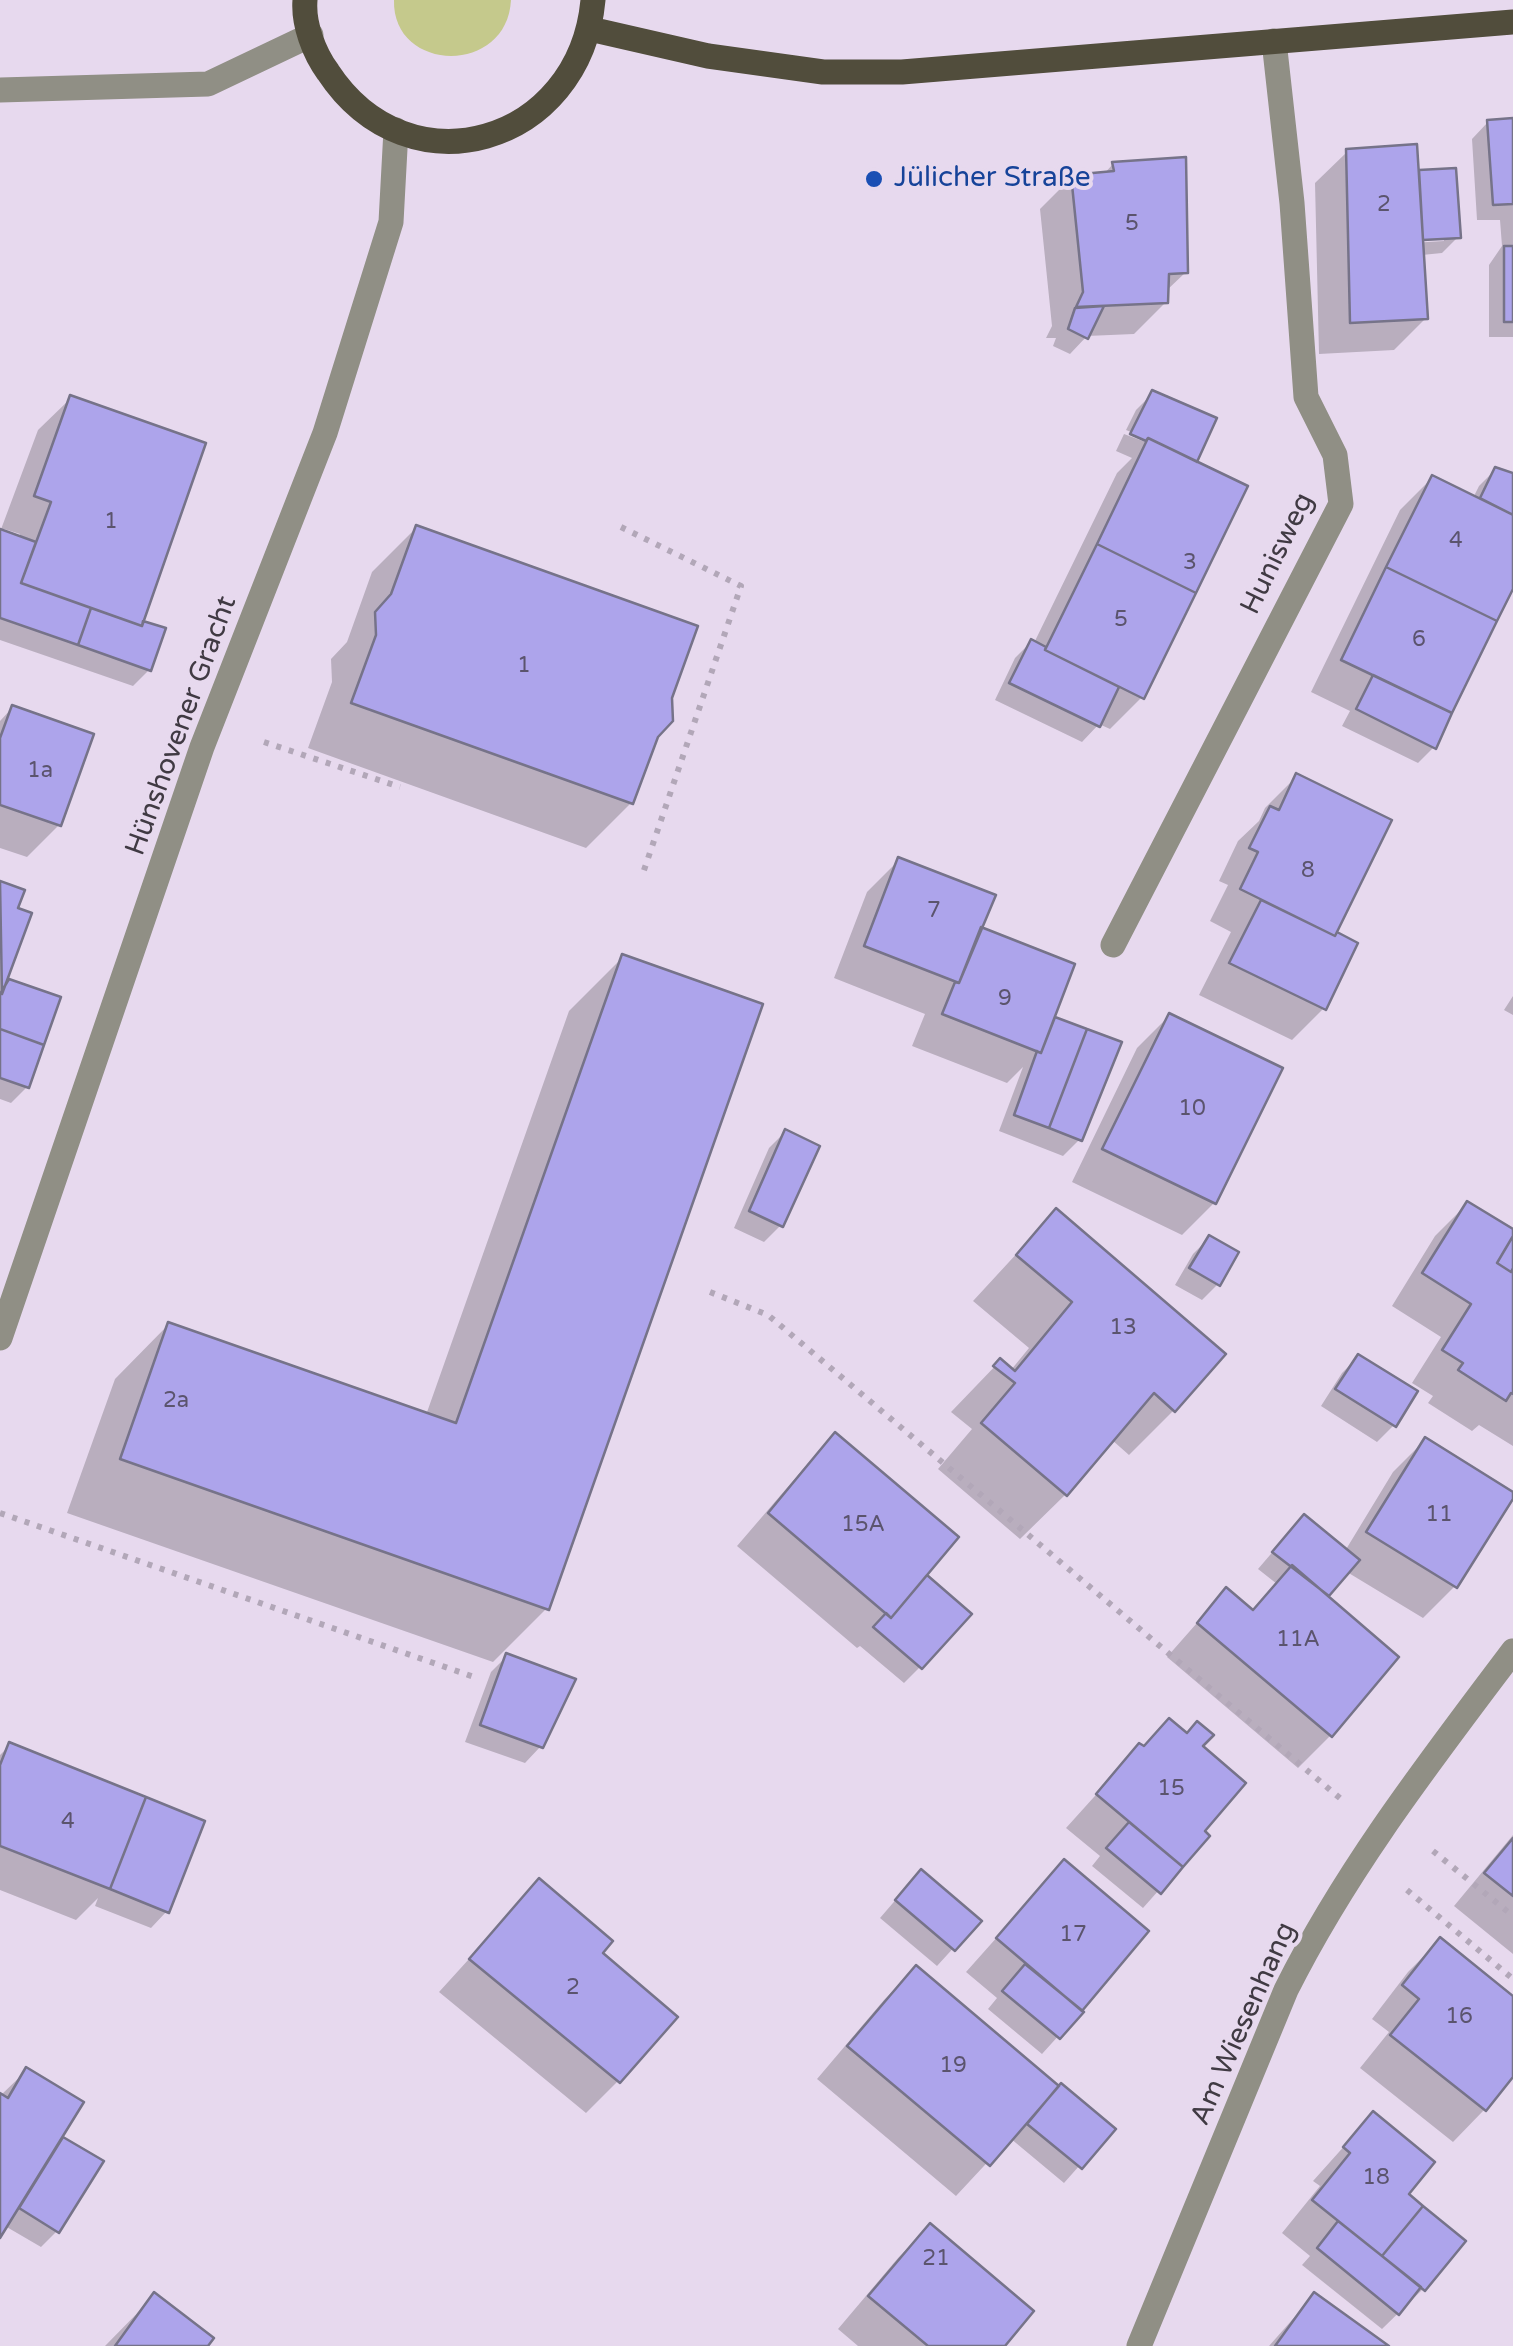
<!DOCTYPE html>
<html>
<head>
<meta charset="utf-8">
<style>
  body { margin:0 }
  canvas { display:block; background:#e7d9ee }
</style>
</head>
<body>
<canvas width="1513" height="2346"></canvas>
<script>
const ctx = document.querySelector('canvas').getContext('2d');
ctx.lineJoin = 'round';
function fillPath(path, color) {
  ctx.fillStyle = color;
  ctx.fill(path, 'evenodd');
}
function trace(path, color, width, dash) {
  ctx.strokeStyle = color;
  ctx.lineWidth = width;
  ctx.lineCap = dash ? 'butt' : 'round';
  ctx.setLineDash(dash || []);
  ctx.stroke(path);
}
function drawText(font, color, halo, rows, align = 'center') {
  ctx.font = font + ' "Varela Round",sans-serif';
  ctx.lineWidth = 8;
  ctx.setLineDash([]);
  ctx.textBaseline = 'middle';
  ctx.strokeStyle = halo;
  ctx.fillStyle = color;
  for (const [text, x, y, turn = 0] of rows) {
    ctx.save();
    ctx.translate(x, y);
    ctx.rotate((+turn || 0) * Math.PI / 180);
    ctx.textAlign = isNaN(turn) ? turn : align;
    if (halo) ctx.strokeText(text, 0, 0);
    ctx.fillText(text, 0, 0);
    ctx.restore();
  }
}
const green = new Path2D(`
  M394,0H511C507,76 392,73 394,0Z`);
const shadow = new Path2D(`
  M1513,120V337H1489V265L1502,246L1500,220H1477L1472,139L1488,122Z
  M1348,151L1416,172L1454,170L1458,237L1442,253L1422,255L1426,318L1394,350L1319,354L1315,183ZM1444,236V241L1411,243V238Z
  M1113,164L1186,272L1166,291V302L1134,334L1087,336L1070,354L1053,346L1056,338H1046L1052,326L1040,209L1072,177L1103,175Z
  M1153,393L1193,463L1142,697L1110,729L1099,724L1082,742L995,700L1015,658L1031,642L1034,643L1117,473L1132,458L1116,451L1124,434L1148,443V439L1126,430L1136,410Z
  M71,398L140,622L162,630L149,670L133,686L0,640V532L38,430ZM4,529L20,534L19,539L3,533Z
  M1495,470L1513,477V583L1434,747L1418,763L1342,726L1350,711L1311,692L1400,510L1432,478L1473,498L1479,486Z
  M416,528L656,736L631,803L586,848L308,748L332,682L331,659L347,642L372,572Z
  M12,708L59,825L27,857L0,848V721Z
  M1297,776L1334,933L1355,944L1324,1008L1292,1040L1199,995L1231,932L1210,921L1228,885L1219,881L1238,841L1259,821L1265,808Z
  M899,860L980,928L1052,1018L1118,1044L1080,1139L1063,1156L999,1131L1023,1067L1007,1083L912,1046L925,1014L834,978L867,892Z
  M0,883L22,891L15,910L29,914L1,990L9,982L27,1087L11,1103L0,1099Z
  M623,957L547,1608L493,1662L67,1513L115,1379L168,1325L426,1415L569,1011Z
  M1513,996V1015L1504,1010Z
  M1169,1016L1214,1203L1182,1235L1072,1182L1137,1048Z
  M785,1132L780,1226L764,1242L734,1228L769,1148Z
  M1467,1204L1513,1238V1446L1479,1425L1472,1431L1428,1403L1433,1396L1412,1383L1441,1337L1392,1306L1435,1236Z
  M1056,1211L1174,1410L1129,1455L1112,1440L1065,1495L1020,1539L938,1469L972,1429L951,1412L1000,1361L1011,1370L1029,1348L973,1301Z
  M1209,1238L1218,1284L1202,1300L1175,1285L1193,1254Z
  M1358,1357L1394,1425L1377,1442L1321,1406L1342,1373Z
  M836,1436L923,1576L920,1667L904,1683L860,1646L857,1648L737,1546L804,1468Z
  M1425,1440L1455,1586L1423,1618L1347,1572L1325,1597L1396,1657L1330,1736L1298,1768L1167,1657L1226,1590L1251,1611L1277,1584L1258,1569L1288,1534L1345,1551L1393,1472Z
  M507,1656L541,1746L525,1763L465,1742L491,1672Z
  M10,1745L167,1911L151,1928L95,1906L98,1898L76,1920L0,1890V1755Z
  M1140,1746H1200L1202,1832L1207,1836L1143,1908L1092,1866L1100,1856L1066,1828Z
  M1513,1835V1954L1454,1906Z
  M1064,1862L1080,2012L1042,2054L988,2009L997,1998L966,1972Z
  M539,1882L599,1953L618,2081L586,2113L439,1992Z
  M905,1889L978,1921L937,1966L880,1918Z
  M1440,1940L1513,2000V2073L1484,2110L1453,2142L1360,2068L1389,2032L1372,2019L1408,1972Z
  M916,1968L1059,2089L1112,2129L1064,2183L1010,2138L956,2196L817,2079L884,2000Z
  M27,2070L54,2150L64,2140L57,2231L41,2247L5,2226L0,2234V2096Z
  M1373,2114L1405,2195L1423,2289L1382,2329L1302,2265L1310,2256L1282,2233L1320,2186L1313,2181Z
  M930,2226L1002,2346H858L838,2329L898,2258Z
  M1314,2295L1383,2346H1269Z
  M154,2296L205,2346H105Z`);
const building = new Path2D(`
  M1513,118V204L1493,205L1487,120Z
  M1417,144L1428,319L1350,323L1346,149Z
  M1186,157L1188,273L1169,274L1168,303L1076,307L1083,292L1071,175L1114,171L1112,162Z
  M1456,168L1461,238L1423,240L1419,170Z
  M1504,246H1513V322H1504Z
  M1104,306L1088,339L1068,329L1075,308Z
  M1152,390L1217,418L1197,462L1148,438L1146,441L1130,434Z
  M70,395L206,443L142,626L21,583L51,502L34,496Z
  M1148,438L1248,486L1196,593L1097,544Z
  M1495,467L1513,473V515L1480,498Z
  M1432,475L1513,515V589L1497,621L1386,567Z
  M416,525L698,626L672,698L673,721L658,737L633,804L351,703L376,635L375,612L391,594Z
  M0,529L36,542L21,583L91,608L78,645L0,618Z
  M1097,544L1196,593L1144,699L1045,650Z
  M1386,567L1497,621L1452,713L1341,660Z
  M91,608L142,626L143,621L166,628L151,671L78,645Z
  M1031,639L1046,647L1045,650L1119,687L1100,727L1009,683Z
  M1373,675L1452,713L1436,749L1356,709Z
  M12,705L94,734L61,826L0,805V738Z
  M1296,773L1392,820L1335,936L1240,889L1258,852L1249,848L1270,806L1279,810Z
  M898,857L996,895L959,983L864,946Z
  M0,881L25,890L18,908L32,913L2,994Z
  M1261,900L1335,936L1337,932L1358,943L1326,1010L1229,963Z
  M981,927L1075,964L1041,1053L942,1014L955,982L959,983Z
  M622,954L763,1004L549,1610L120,1459L168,1322L456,1423Z
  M9,979L61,997L44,1045L0,1029V994Z
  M1169,1013L1283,1068L1216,1204L1102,1149Z
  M1055,1017L1087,1029L1049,1128L1014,1115L1037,1051L1041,1053Z
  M0,1029L44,1045L29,1088L0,1078Z
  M1087,1029L1122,1042L1082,1141L1049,1128Z
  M785,1129L820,1146L783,1227L749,1211Z
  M1467,1201L1513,1229V1236L1497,1263L1511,1272L1513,1268V1394L1511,1393L1506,1401L1458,1370L1463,1363L1442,1350L1471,1304L1422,1273Z
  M1056,1208L1226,1354L1175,1412L1154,1393L1067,1496L981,1423L1015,1383L993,1366L1000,1358L1015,1371L1072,1302L1016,1255Z
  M1209,1235L1239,1252L1220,1286L1189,1268Z
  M1513,1236V1268L1511,1272L1497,1263Z
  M1358,1354L1418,1391L1396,1427L1335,1389Z
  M835,1432L959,1537L891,1618L768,1513Z
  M1425,1437L1513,1492V1499L1457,1588L1366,1532Z
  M1304,1514L1360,1560L1329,1596L1272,1552Z
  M1292,1565L1399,1657L1332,1737L1197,1623L1226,1587L1253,1610Z
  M927,1575L972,1614L922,1669L873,1627L886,1613L891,1618Z
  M506,1653L576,1679L543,1748L480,1725Z
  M1169,1718L1187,1733L1197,1721L1214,1735L1203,1746L1246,1783L1205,1831L1210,1836L1183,1867L1096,1794L1139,1743L1144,1746Z
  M9,1742L146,1797L110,1889L0,1846V1765Z
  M146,1797L205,1821L169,1913L110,1889Z
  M1129,1822L1183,1867L1161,1894L1106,1848Z
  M1513,1838V1896L1484,1873Z
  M1064,1859L1149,1931L1082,2011L996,1938Z
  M921,1869L982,1921L955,1951L895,1900Z
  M539,1878L613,1941L603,1953L678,2017L620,2083L469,1959Z
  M1440,1937L1513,1996V2077L1486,2111L1390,2035L1419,1999L1402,1985Z
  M1025,1964L1084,2012L1060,2039L1002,1991Z
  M916,1965L1059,2086L990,2166L847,2046Z
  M26,2067L84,2102L0,2238V2093L8,2098Z
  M1061,2083L1116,2129L1082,2169L1027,2124Z
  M1373,2111L1435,2162L1409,2194L1423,2206L1382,2256L1312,2200L1350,2153L1343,2147Z
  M63,2137L104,2161L59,2233L19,2208Z
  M1423,2206L1466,2241L1425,2291L1382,2256Z
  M1338,2221L1421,2287L1399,2315L1317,2248Z
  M930,2223L1034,2311L1005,2346H928L868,2296Z
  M154,2292L214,2338L208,2346H115Z
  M1314,2292L1389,2346H1275Z`);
const path = new Path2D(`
  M621,527L741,586L643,873
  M264,742L400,787
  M710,1292L768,1315L1341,1799
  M0,1513L474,1677
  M1433,1851L1513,1916
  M1407,1890L1513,1979`);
const minor = new Path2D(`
  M0,90L208,84L311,35
  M1113,945L1341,504L1335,455L1306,397L1292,203L1274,41
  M0,1338L202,747L325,433L391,222L396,130
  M1139,2346L1286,1990C1347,1868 1431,1760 1513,1651`);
const major = new Path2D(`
  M305,0C303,24 314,53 328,72C409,195 580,144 593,0
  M590,29L708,56L823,72H902L1513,22`);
const markers = [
  [874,179,10,"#1a4fb4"]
];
const numberNames = [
  ["2",1384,205],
  ["5",1132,224],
  ["1",111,522],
  ["4",1456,541],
  ["3",1190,563],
  ["5",1121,620],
  ["6",1419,640],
  ["1",524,666],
  ["1a",40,771],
  ["8",1308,871],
  ["7",934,911],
  ["9",1005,999],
  ["10",1192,1109],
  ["13",1123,1328],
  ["2a",176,1401],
  ["11",1439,1515],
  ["15A",863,1525],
  ["11A",1298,1640],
  ["15",1171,1789],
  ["4",68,1822],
  ["17",1073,1935],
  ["2",573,1988],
  ["16",1459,2017],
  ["19",953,2066],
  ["18",1376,2178],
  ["21",936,2259]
];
const transitNames = [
  ["Jülicher Straße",894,179]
];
const streetNames = [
  ["Hunisweg",1278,554,-64],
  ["Hünshovener Gracht",182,726,-70],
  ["Am Wiesenhang",1244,2024,-66]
];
fillPath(green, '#c5c98c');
fillPath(shadow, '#0003');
fillPath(building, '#ada4eb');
trace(building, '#767389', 2.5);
trace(path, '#b2a7b8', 6, [5, 8]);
trace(minor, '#908f85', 25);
trace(major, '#514d3c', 25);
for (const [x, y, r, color] of markers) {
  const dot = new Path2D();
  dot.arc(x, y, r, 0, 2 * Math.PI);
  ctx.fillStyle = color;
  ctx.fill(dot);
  trace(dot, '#e7d9ee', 4);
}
drawText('22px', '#5b546d', null, numberNames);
drawText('28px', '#164399', '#e7d9ee', transitNames, 'left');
drawText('28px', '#403a43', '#e7d9ee', streetNames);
</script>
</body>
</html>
